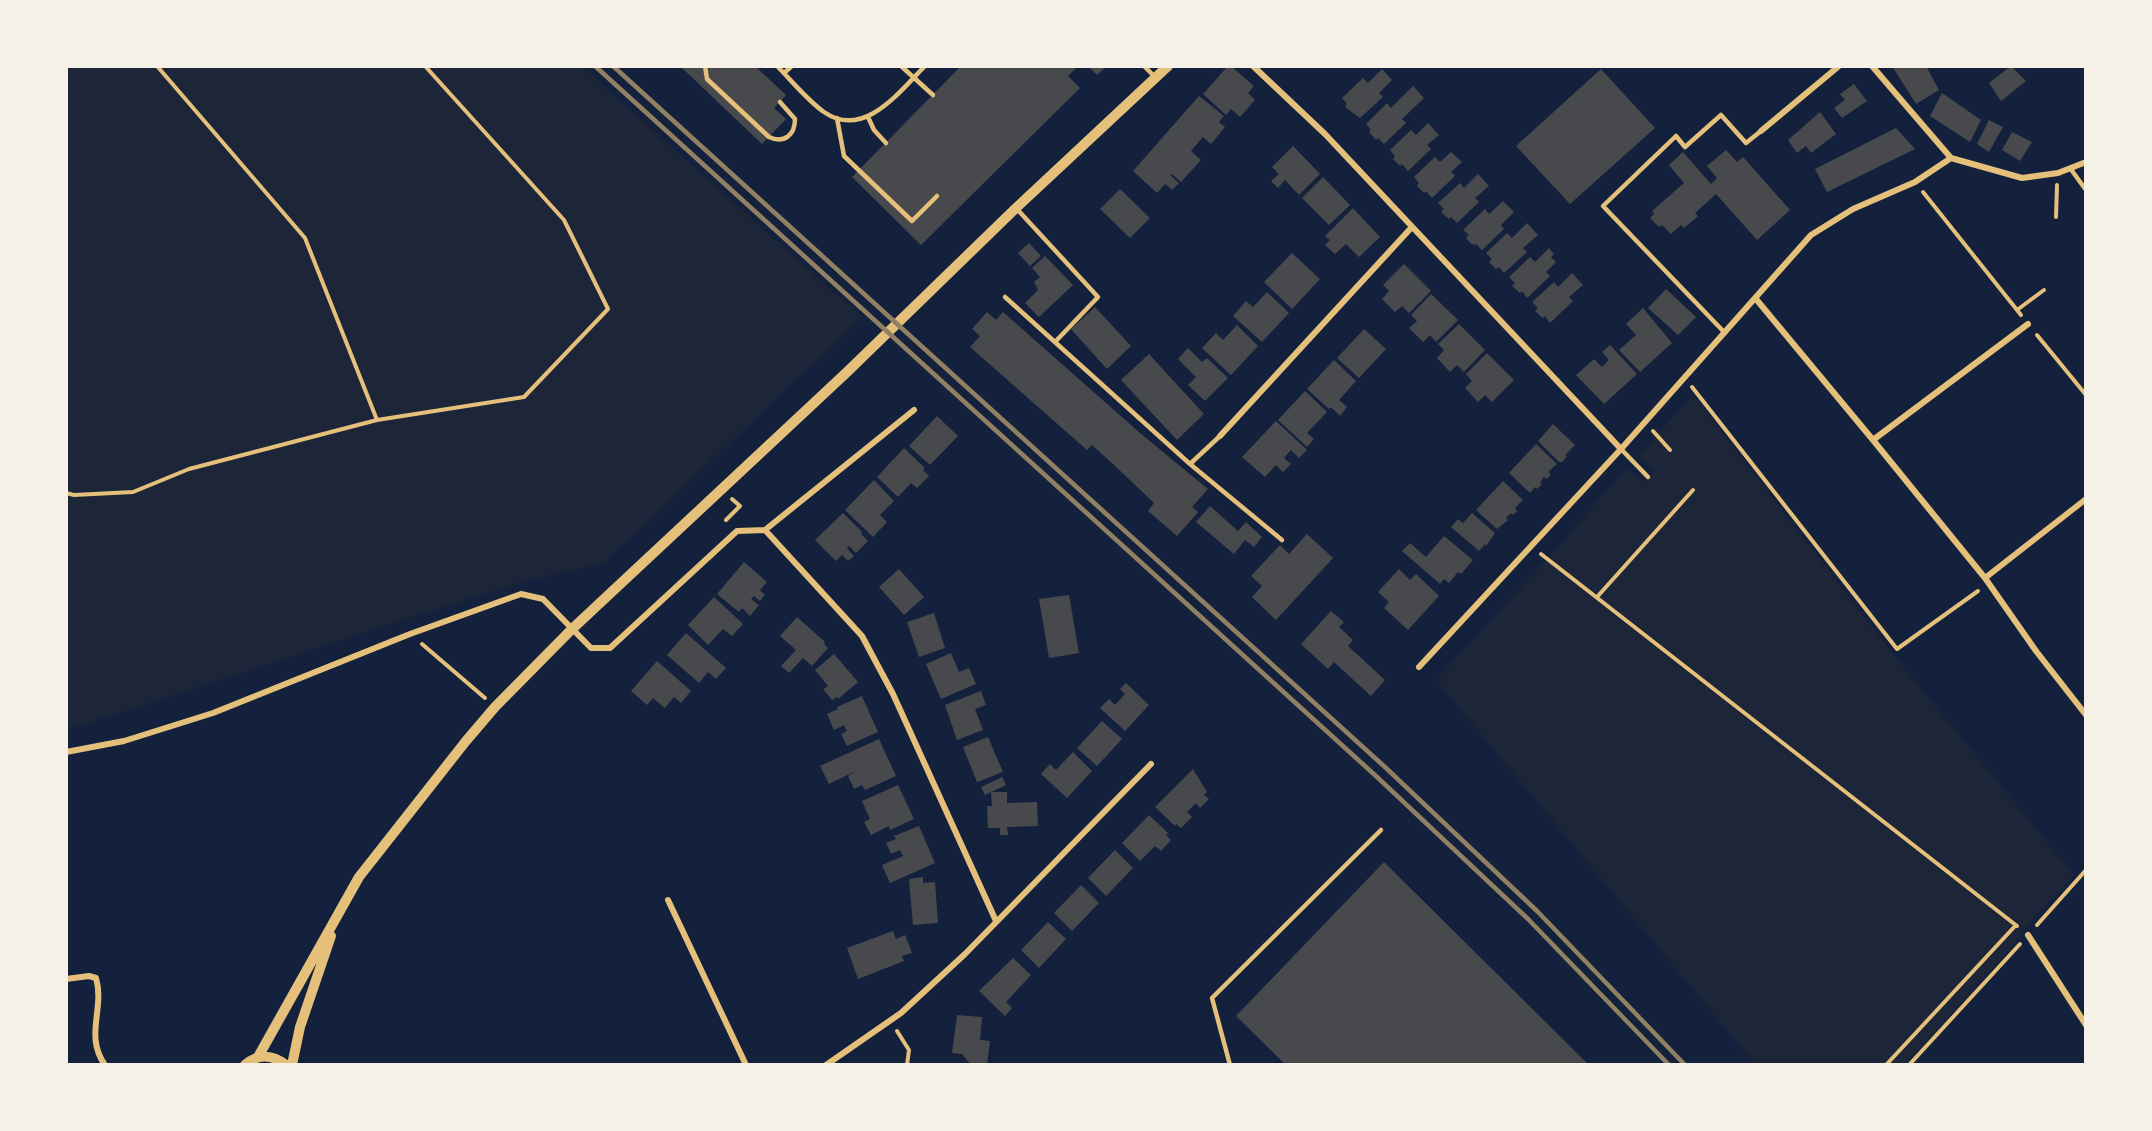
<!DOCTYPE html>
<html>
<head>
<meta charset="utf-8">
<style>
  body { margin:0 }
  #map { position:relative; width:2152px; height:1131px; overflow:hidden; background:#14213d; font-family:"PT Sans",sans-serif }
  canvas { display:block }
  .frame { position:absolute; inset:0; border:68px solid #f6f1e7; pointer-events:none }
</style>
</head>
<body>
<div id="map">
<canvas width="2152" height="1131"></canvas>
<div class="frame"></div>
</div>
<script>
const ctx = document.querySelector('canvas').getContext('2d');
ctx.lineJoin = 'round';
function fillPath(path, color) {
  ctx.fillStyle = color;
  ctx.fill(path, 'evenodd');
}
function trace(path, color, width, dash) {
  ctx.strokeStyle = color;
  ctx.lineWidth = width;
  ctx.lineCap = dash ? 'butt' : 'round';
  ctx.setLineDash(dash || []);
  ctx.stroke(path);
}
const green = new Path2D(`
  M66,66H581L862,317L605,562L517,583L66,730Z
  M1693,395L1896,658L2074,875L2033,919L2013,946L1905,1065H1756L1436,680L1552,554L1627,467L1643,482L1654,471L1638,456Z`);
const building = new Path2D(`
  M680,66H755L786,95L774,108L786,119L762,144Z
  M961,66H1078L1068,76L1080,88L921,245L852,177Z
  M1088,66H1107L1097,75Z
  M1228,66H1231L1254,86L1248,93L1255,100L1240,117L1231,109L1226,115L1203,94Z
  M1892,66H1926L1939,90L1916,104Z
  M2011,66L2026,81L2001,101L1989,83Z
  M1382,69L1392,80L1379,93L1383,97L1360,118L1345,107L1347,104L1342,98L1363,78L1368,83Z
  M1601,69L1655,128L1570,204L1516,146Z
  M1854,84L1867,101L1842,118L1834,108L1845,100L1840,94Z
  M1413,86L1424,98L1402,119L1406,123L1384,144L1378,138L1376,140L1369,132L1371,130L1366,124L1387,103L1391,108Z
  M1942,93L1981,120L1970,142L1930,116Z
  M1199,96L1224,116L1219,122L1225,127L1211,144L1203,137L1191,151L1201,160L1181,182L1172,174L1171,176L1179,183L1172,190L1165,184L1157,193L1133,171Z
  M1820,112L1836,134L1811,153L1806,146L1797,153L1788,140Z
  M1989,120L2003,127L1989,152L1977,144Z
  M1428,123L1439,135L1427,145L1431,149L1408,171L1402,164L1400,166L1393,159L1395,156L1390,150L1411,130L1416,135Z
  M1896,128L1915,149L1827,192L1815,169Z
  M2012,132L2032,142L2020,161L2002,150Z
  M1293,146L1320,174L1299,195L1285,180L1278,188L1271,181L1279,174L1272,167Z
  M1726,150L1737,162L1743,157L1790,210L1757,240L1716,194L1695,213L1698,216L1684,228L1681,225L1671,234L1662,225L1659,227L1650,218L1654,214L1652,211L1684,183L1669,165L1683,152L1711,184L1717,178L1707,166Z
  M1451,152L1462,162L1451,172L1455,176L1432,198L1426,191L1424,193L1417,186L1419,183L1414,177L1435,157L1440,162Z
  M1478,174L1489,186L1475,198L1479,202L1457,223L1451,217L1449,219L1441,212L1444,209L1438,203L1460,183L1464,188Z
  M1323,177L1350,205L1329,225L1302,198Z
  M1120,189L1150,218L1130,238L1100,209Z
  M1503,201L1514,212L1501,225L1504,229L1482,250L1476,244L1474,245L1470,243L1466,238L1469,235L1463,230L1485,209L1489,214Z
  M1353,208L1380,237L1359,257L1346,244L1335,254L1325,245L1330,240L1325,236Z
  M1527,223L1538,235L1523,248L1527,252L1504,273L1499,267L1496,269L1489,262L1492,259L1486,253L1507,233L1512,238Z
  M1029,243L1041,256L1030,266L1018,253Z
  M1549,248L1554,254L1551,257L1556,262L1546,272L1550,276L1527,298L1522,291L1520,293L1512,286L1515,283L1509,277L1530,257L1535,262Z
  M1292,253L1320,279L1292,309L1264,282Z
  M1045,256L1073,285L1039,317L1025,303L1038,290L1034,282L1040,277L1032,268Z
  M1404,264L1431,291L1409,313L1402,306L1395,312L1382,299L1389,291L1383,285Z
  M1572,273L1583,285L1569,297L1573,301L1550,323L1545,316L1543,318L1535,311L1538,308L1532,302L1554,282L1558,287Z
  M1666,289L1696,317L1678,335L1648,308Z
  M1267,292L1289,313L1262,342L1233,316L1246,301L1253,307Z
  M1431,294L1458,320L1436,342L1430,335L1423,342L1409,328L1417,321L1411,315Z
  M1095,307L1131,346L1107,369L1071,329Z
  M1643,308L1672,343L1640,372L1619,350L1636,335L1626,324Z
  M987,312L996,320L1003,312L1140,433L1208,489L1192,507L1198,512L1177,536L1148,511L1154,503L1113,464L1092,445L1087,450L970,347L980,336L972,329Z
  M1459,324L1485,350L1464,372L1457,365L1450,372L1437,358L1444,350L1438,344Z
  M1237,325L1258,346L1231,375L1202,348L1216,333L1223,340Z
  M1364,329L1386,349L1359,378L1337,358Z
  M1610,345L1637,374L1604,404L1576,375L1594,359L1602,367L1609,360L1602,352Z
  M1188,348L1202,362L1207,358L1228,378L1205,401L1188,385L1196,377L1178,359Z
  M1487,353L1514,380L1492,402L1485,395L1478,402L1465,388L1472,381L1466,374Z
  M1149,354L1204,414L1177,440L1121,380Z
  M1334,360L1356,381L1339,400L1347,407L1340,416L1331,407L1329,409L1307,389Z
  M1305,391L1327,412L1307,433L1314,439L1307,447L1278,420Z
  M937,416L958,436L930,465L909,446Z
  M1276,421L1307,450L1299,458L1291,450L1284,458L1291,464L1283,472L1276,465L1265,477L1242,457Z
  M1553,424L1575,445L1565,455L1567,456L1562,462H1559L1538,441Z
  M1536,444L1557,464L1548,472L1551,474L1547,479L1544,477L1540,482L1542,484L1537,489L1535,487L1530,493L1509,473Z
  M904,448L925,468L923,470L929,476L917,488L911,483L898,497L877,477Z
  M874,480L894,501L880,515L887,522L873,537L845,510Z
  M1503,481L1523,500L1515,508L1517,511L1513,515L1511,513L1506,518L1508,520L1497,529L1476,510Z
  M1210,506L1238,531L1246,522L1262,537L1254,547L1245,540L1234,554L1196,522Z
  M843,513L862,532L861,534L868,541L856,553L849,546L847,548L854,556L848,561L842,555L836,561L815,540Z
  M1472,513L1495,533L1486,546L1485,544L1479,551L1451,527L1458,519L1463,523Z
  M1307,534L1333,558L1276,620L1252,597L1262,586L1251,576L1280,545L1289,554Z
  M1444,536L1473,560L1461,574L1458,572L1449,583L1444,579L1440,584L1402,551L1410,543L1426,557Z
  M744,562L767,582L760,590L765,595L760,601L754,596L751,599L759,605L750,616L742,608L739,612L717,594Z
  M899,569L924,597L904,615L879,587Z
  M1399,569L1410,580L1416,574L1439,596L1408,630L1384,608L1389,602L1378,592Z
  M1069,595L1079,653L1049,658L1039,599Z
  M714,597L743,624L732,636L723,629L708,645L688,625Z
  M1331,611L1344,622L1339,627L1353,640L1348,646L1385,680L1371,696L1334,662L1328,669L1301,644Z
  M934,613L945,648L919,657L907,622Z
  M797,617L825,642L824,644L828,648L812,666L803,658L789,673L781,666L796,650L780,636Z
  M686,633L726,668L716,679L708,672L699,683L667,655Z
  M951,653L959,672L969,668L976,684L941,699L926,664Z
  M834,654L858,682L838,699L837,697L832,700L823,689L828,686L815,670Z
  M657,661L691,691L681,703L674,697L665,708L653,698L647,705L631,691Z
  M1126,683L1149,705L1125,731L1100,708L1109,699L1115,705L1125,694L1120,689Z
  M981,691L986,705L975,709L983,730L957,740L945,705Z
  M862,696L878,732L847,746L841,734L847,731L844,725L834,730L827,714L838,709L837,707Z
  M1102,721L1122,739L1097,766L1077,748Z
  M988,737L1003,772L977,782L963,747Z
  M879,739L896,776L865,790L862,785L854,789L848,776L856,771L829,784L820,766Z
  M1073,752L1092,771L1067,798L1041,774L1050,764L1056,770Z
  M1193,769L1207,792L1204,795L1209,799L1200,808L1196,803L1187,812L1192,817L1181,828L1176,824L1175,826L1155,807Z
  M1002,777L1006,785L985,795L981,787Z
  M898,785L914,819L890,830L889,826L871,835L864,822L870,819L862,801Z
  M991,792H1007V803L1037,802L1038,826L1007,827L1008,835H1000V828H988L987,806H992Z
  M1149,815L1168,833L1166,835L1171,840L1161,851L1155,846L1140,861L1122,843Z
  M919,826L935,863L890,883L882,865L903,856L900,850L891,854L886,843L896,839L894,836Z
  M1115,850L1133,868L1106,896L1088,878Z
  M1384,862L1589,1065H1286L1236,1016Z
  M923,877V883L935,882L938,923L913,925L909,879Z
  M1081,885L1099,903L1072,931L1054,913Z
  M1048,922L1066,939L1039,968L1021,950Z
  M893,931L896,939L905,935L912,953L902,956L904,961L858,979L847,948Z
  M1013,958L1031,975L1006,1002L1012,1008L1005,1016L979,991Z
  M957,1015L982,1017L980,1040L990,1041L987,1065H971L962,1054L952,1053Z`);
const path = new Path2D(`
  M157,66L305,238L377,420
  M1923,192L2021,315
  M2056,217L2057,185
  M2017,310L2044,290
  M2037,335L2086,395
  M1692,387L1897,649L1978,591
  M1653,431L1670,450
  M66,493L74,495L133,492L189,469L377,420L524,397L608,309L564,220L425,66
  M726,520L740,506L732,499
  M1541,554L2017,926
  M1597,597L1693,490
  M422,644L485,698
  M2037,925L2086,870
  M897,1031L909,1050L907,1065
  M1886,1065L2016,925
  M1909,1065L2020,944`);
const service = new Path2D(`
  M705,66L707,79L769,137C784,144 795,135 795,119L780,102
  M777,66C791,80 808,101 824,112C864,140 900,91 925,66
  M901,66L933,95
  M1144,66L1155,77
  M784,73L792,66
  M868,117L874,130L886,143
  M837,118L844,156L912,221L937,196
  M2070,168L2086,190
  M1016,208L1098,297L1055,342
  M1005,297L1190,464L1282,540
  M1725,333L1603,206L1676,136L1685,147L1721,115L1746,143L1761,131
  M1621,449L1648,477
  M1190,464L1220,436
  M1230,1065L1212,998L1381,830`);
const minor = new Path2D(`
  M1253,66L1325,134L1621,449
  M1872,66L1951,158L2022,178L2058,173L2086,162
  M1761,131L1839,66
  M1756,299L1873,440L1985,578L2036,651L2086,715
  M1220,436L1411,228
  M1873,440L2028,324
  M765,530L862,636L893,694L996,921
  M1985,578L2086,499
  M1419,667L1621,449L1811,235L1853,209L1915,182L1951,158
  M66,752L124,741L213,713L410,634L521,594L543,599L591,648H610L737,531L765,530L914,410
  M668,900L746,1065
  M2028,935L2086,1025
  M66,979L89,976L96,978C105,1008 84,1036 105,1065
  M826,1065L901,1013L965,954L1151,764`);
const tertiary = new Path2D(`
  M258,1057L359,877L466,741L495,707L571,630L846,373L1016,208L1168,66
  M245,1065C258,1053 273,1055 286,1065
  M292,1065L300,1027L331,936`);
const rail = new Path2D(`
  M595,66L1377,777L1528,919L1669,1065
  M613,66L1386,768L1537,911L1685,1065`);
fillPath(green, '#1d2539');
fillPath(building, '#48494c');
trace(path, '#e5c07b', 4);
trace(service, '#e5c07b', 4.5);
trace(minor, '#e5c07b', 6);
trace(tertiary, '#e5c07b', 10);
trace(rail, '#918062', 4.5);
</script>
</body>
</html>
